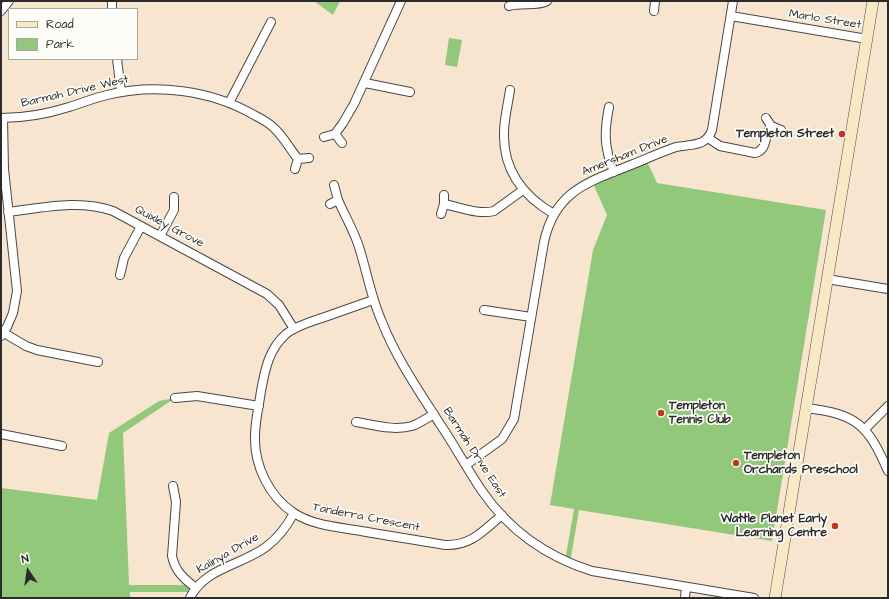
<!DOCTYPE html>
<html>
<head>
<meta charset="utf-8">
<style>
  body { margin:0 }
  #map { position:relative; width:889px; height:599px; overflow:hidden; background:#f7e5cf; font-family:"Architects Daughter",sans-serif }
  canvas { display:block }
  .frame { position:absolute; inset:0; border:2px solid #2b2b2b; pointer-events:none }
  .legend { position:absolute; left:8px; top:8px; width:130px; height:52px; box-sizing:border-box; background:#fdfcf7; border:1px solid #a9a8a5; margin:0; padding:5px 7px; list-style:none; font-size:12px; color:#2b2b2b }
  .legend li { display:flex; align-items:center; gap:8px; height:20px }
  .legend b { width:20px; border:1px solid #a9a8a5 }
  .north { position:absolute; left:8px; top:551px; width:40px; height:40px; -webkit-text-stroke:3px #fdfcf7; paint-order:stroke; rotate:347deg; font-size:11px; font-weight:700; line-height:16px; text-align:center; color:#2b2b2b }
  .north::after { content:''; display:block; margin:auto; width:14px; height:18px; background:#2b2b2b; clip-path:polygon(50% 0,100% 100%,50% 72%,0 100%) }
</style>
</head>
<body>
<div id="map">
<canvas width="889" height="599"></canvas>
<div class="frame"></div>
<ul class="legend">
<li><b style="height:5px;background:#f6e9c3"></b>Road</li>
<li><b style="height:11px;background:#91c87a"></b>Park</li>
</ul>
<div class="north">N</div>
</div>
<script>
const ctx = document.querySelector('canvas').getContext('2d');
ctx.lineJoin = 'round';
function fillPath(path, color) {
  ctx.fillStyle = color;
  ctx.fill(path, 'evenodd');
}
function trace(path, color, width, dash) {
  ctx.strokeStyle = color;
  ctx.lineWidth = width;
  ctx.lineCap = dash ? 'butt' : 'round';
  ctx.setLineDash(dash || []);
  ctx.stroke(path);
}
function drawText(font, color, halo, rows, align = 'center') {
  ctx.font = font + ' "Architects Daughter",sans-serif';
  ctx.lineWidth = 3.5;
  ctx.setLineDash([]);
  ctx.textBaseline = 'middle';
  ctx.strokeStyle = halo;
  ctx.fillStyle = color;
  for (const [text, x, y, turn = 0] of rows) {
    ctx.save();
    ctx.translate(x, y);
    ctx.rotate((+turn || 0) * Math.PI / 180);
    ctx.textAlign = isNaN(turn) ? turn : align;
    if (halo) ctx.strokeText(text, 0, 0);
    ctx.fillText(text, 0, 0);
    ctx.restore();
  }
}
const green = new Path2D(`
  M314,1H340L333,15Z
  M449,38L462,40L457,67L445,65Z
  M646,159L657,183L826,210L772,541L579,510L570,563L565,561L574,509L550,505L593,250L607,215L592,181Z
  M175,398L123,433L129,585H193V592H130V598H1V488L97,500L109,433L159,401Z`);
const street = new Path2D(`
  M112,1V9
  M509,6C522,2 536,7 547,1
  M1,11L9,1
  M654,11L655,1
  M731,16L867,39
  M117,59L121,92
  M365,83L410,92
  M510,90C508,104 504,119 504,133C503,170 523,196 554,214
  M229,103L271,22
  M609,107C604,132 604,148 614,172
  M1,118C24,118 47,114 69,107C82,103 94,98 107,95C155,83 211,90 254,115C260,118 268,122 274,128C283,136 290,149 298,159
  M766,118L771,126L781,130
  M335,134L343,123L354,104L401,1
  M324,137L335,134L342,143
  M708,138L720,146L755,153C768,150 764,135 771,126
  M295,169L298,159L309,158
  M338,200C345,216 354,231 359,247C367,272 371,298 382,322C396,358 419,391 440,424C455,446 467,469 482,491C509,530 547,557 592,571L754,598
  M330,204L338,200L334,185
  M444,204C460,207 478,215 494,211L523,190
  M8,212C42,208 79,199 113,211L267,294L279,305L294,329
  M441,214L444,204V195
  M160,236L174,210V197
  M120,275L124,258L141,226
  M827,279L888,289
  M373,300C356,306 339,312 322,318C310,322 296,326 286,334C269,349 265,369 261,391C259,406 255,421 255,436C254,465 269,497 294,513C314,526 339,527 361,531C389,536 417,540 445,545C471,546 483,531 502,515
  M484,310L531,317
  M4,333L26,346L37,350L98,362
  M1,336L7,327L13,313L17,291L4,169L3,118
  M175,398L197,396L259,406
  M806,408C857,414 868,425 888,471
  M356,422C374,425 394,431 412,426C420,423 427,418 434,414
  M865,429L888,406
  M1,434L62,446
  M466,465L502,439L514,419L544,242C555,191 588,182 631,165C646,159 661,152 676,147C691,144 706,147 712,130L733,1
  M173,486L176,502L172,556C175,571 184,579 196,588
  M190,598C204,568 242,565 266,547C278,538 287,526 294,513
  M685,598L686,587`);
const secondary = new Path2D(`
  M775,598L873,1`);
const markers = [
  [842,134,4,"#c8321e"],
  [661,413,4,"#c8321e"],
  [736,463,4,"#c8321e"],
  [835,526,4,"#c8321e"]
];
const streetNames = [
  ["Marlo Street",825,20,9],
  ["Barmah Drive West",75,92,-13],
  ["Amersham Drive",625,156,-22],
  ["Quixley Grove",169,227,28],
  ["Barmah Drive East",474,453,57],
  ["Tanderra Crescent",366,518,11],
  ["Kalinya Drive",228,554,-30]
];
const poiNames = [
  ["Templeton Street",834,134],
  ["Templeton",669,406,"left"],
  ["Tennis Club",669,420,"left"],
  ["Templeton",744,456,"left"],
  ["Orchards Preschool",744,470,"left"],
  ["Wattle Planet Early",827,519],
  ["Learning Centre",827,533]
];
fillPath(green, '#91c87a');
trace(street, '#4a4744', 10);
trace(secondary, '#4a4744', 12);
trace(street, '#fff', 8);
trace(secondary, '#f6e9c3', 11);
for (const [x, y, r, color] of markers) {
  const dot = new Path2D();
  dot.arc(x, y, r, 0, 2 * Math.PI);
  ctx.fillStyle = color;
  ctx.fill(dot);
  trace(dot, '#fdfcf7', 1.5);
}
drawText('12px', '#2b2b2b', '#fdfcf7', streetNames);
drawText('bold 12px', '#2b2b2b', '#fdfcf7', poiNames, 'right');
</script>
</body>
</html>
